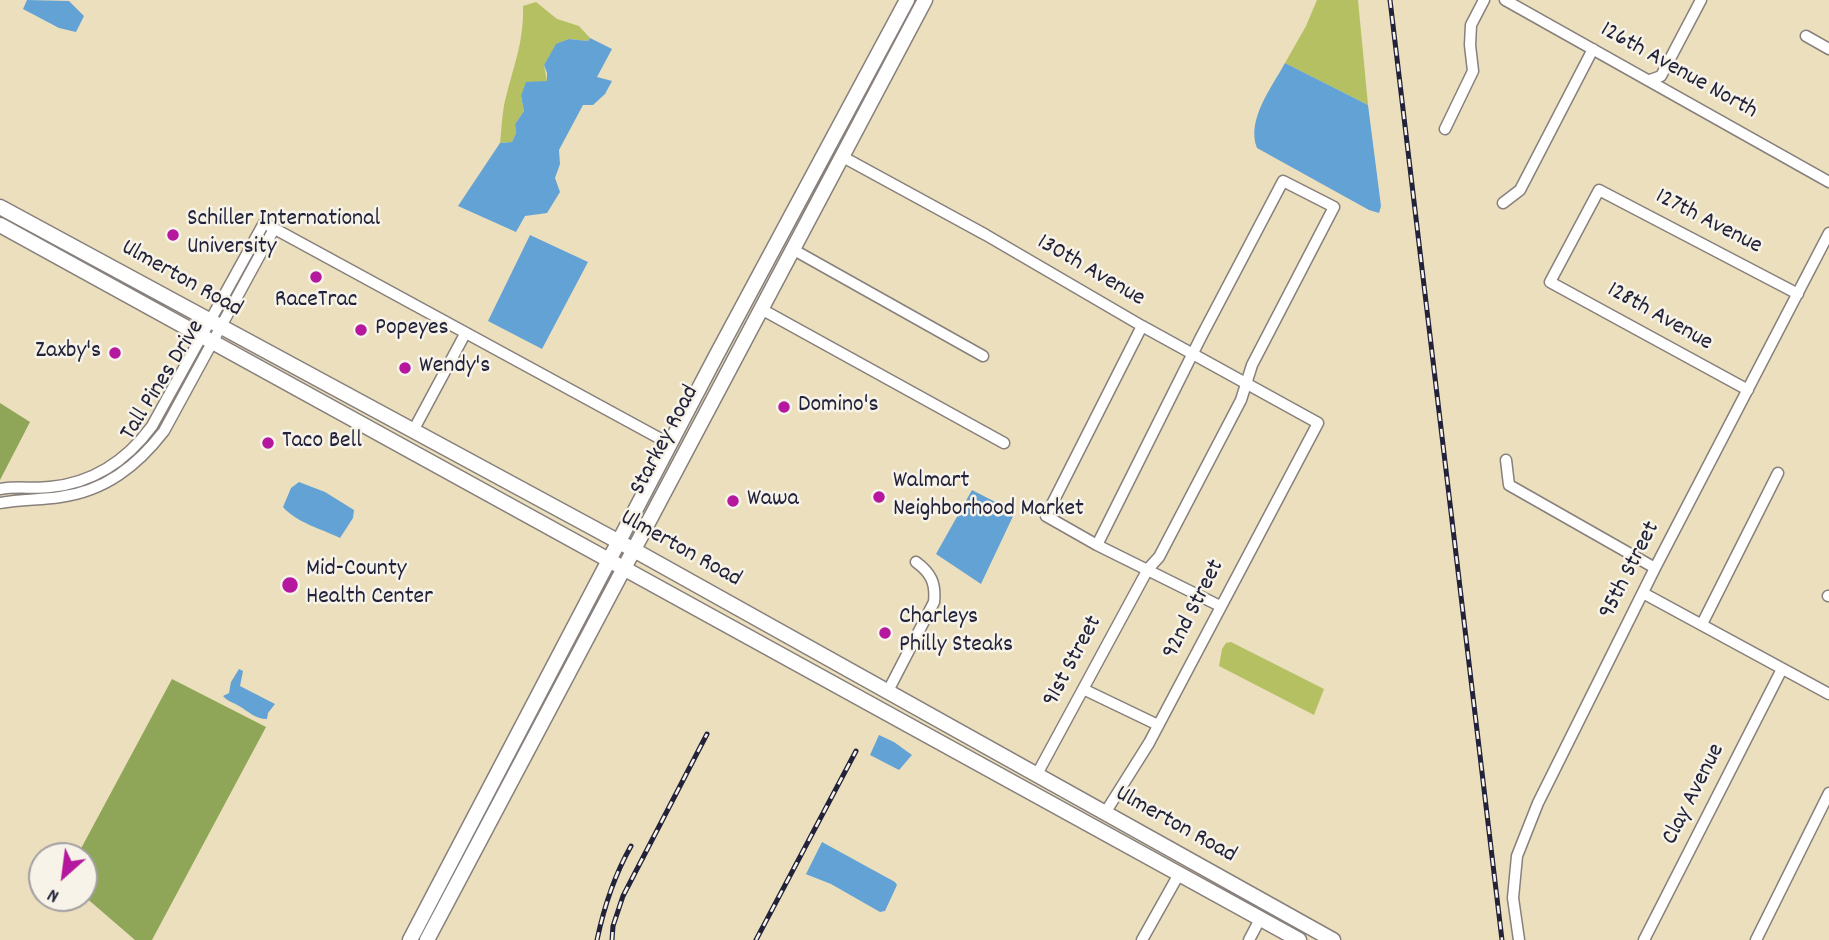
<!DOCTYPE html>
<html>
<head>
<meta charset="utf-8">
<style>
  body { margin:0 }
  #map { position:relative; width:1829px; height:940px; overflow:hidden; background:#ecdfbd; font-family:Dekko,sans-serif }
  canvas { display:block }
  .north { position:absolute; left:28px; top:842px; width:70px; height:70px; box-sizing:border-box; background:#f7f3e8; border:2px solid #a29fa3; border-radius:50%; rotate:208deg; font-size:19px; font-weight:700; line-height:28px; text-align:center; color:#22223b }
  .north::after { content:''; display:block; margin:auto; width:24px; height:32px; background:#b5179e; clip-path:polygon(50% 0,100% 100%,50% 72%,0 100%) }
</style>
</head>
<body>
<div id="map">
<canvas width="1829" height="940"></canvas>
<div class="north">N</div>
</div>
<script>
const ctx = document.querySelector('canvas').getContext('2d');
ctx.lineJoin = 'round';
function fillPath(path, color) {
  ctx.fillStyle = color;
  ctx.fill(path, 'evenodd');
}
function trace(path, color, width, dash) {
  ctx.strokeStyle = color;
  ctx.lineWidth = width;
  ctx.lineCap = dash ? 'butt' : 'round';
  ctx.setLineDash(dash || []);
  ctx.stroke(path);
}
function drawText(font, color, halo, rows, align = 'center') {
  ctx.font = font + ' Dekko,sans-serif';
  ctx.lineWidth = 5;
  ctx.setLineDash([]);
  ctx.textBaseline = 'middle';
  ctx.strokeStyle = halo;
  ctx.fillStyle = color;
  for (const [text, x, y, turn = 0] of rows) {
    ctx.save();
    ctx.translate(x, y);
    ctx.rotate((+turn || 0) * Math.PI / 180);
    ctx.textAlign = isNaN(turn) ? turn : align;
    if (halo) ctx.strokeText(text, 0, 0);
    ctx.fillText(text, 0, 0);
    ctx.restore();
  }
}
const green = new Path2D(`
  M1317,0H1358L1368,105L1285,63L1306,26Z
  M536,2L557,19L579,26L590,38L588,41L569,39L556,45L544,65L547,81L521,96L524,111L515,124L516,133L512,142L500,143C502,127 502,109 507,93C515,62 524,40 523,6Z
  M1231,642L1324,689L1314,715L1219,666L1222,649L1226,643Z`);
const forest = new Path2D(`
  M0,403L30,422L0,480Z
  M172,679L266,727L152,940H135L84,896V856H77Z`);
const water = new Path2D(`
  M27,0L69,1L84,16L76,32L59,28L23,9Z
  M590,38L612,49L597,77L612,81L605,94L593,105H583L559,150L560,164L555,178L560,192L547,213L525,216L516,232L458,206L500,143L512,142L516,133L515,124L524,111L521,96L526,82L547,81V73L544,65L556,44L569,39L588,41Z
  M1285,63L1368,105L1381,206L1379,213L1369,210L1257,148C1246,120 1272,87 1285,63Z
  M530,235L588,262L542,349L488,321Z
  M299,482L325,492L354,510L353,518L340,538C322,529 297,523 283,507L291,488Z
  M972,490L1015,512L981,584L936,554Z
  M239,669L243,671L240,686L275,704L268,713L267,719C255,719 248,711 239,706C233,702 228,702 223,696L229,693L231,682Z
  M879,735L894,742L912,755L899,770L870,755Z
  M822,842L895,882L897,885L885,911L880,912L831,884L808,875L806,874Z`);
const minor = new Path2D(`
  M1505,0L1829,182
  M1806,36L1829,49
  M1650,80L1661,76L1701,0
  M1445,129L1473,71L1470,45L1471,25L1484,0
  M843,157L986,235L1142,326L1318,423L1149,743L1105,813
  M1503,203L1520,190L1593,49
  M794,250L983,356
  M763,310L1004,443
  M1142,326L1046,516L1097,545L1220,606
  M1748,390L1550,282L1599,190L1798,294
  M413,431L465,334
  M1506,460L1509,485L1655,568
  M0,489C17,486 33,489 50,487C93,483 127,460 152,426L264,223L670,444
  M0,503C20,499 40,500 60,497C105,491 137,466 164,431L274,229
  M1643,593L1829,694
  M1828,596H1829
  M1702,624L1778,473
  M1083,689L1158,725
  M888,691L934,602C936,583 931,573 916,562
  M1036,776L1148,569L1159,557L1241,400L1252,365L1334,207L1283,181L1201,337L1097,545
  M1142,940L1179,874
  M1249,940L1260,919
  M1519,940L1513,898L1517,856L1538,803L1655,568L1829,233
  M1644,940L1782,669
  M1756,940L1829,793`);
const major = new Path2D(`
  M0,207L634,550L1333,940
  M0,225L1299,940
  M410,940L716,356L907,0
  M427,940C593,627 761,315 925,0`);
const rail = new Path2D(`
  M1390,0L1502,940
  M597,940C604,907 614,876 631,846
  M612,940L613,926L623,896L707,734
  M756,940L856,751`);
const markers = [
  [173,235,7,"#b5179e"],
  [316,277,7,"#b5179e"],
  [361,330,7,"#b5179e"],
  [115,353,7,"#b5179e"],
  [405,368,7,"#b5179e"],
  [784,407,7,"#b5179e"],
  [268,443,7,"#b5179e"],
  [879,497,7,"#b5179e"],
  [733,501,7,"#b5179e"],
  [290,585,9,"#b5179e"],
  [885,633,7,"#b5179e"]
];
const streetNames = [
  ["126th Avenue North",1678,72,29],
  ["127th Avenue",1708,223,27],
  ["130th Avenue",1090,272,30],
  ["Ulmerton Road",181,280,29],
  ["128th Avenue",1659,318,29],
  ["Tall Pines Drive",164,381,-58],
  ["Starkey Road",666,441,-62],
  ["Ulmerton Road",680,550,29],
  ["95th Street",1631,571,-63],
  ["92nd Street",1195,610,-63],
  ["91st Street",1074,662,-62],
  ["Clay Avenue",1695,795,-63],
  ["Ulmerton Road",1175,826,29]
];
const poiNames = [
  ["Schiller International",187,221],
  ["University",187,249],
  ["RaceTrac",316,302,"center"],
  ["Popeyes",375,330],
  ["Zaxby's",101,353,"right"],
  ["Wendy's",419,368],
  ["Domino's",798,407],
  ["Taco Bell",282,443],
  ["Walmart",893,483],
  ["Neighborhood Market",893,511],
  ["Wawa",747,501],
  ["Mid-County",306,571],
  ["Health Center",306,599],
  ["Charleys",899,619],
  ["Philly Steaks",899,647]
];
fillPath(green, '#b4c062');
fillPath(forest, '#8fa658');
fillPath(water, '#63a2d5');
trace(minor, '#87807c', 13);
trace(major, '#87807c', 17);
trace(minor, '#fff', 10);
trace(major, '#fff', 14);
trace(rail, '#22223b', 5);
trace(rail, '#f7f3e8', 2.5, [8]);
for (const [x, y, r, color] of markers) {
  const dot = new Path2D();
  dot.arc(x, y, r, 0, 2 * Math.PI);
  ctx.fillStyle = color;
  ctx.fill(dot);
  trace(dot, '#f7f3e8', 2.5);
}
drawText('24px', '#22223b', '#f7f3e8', streetNames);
drawText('24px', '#22223b', '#f7f3e8', poiNames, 'left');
</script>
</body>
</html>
